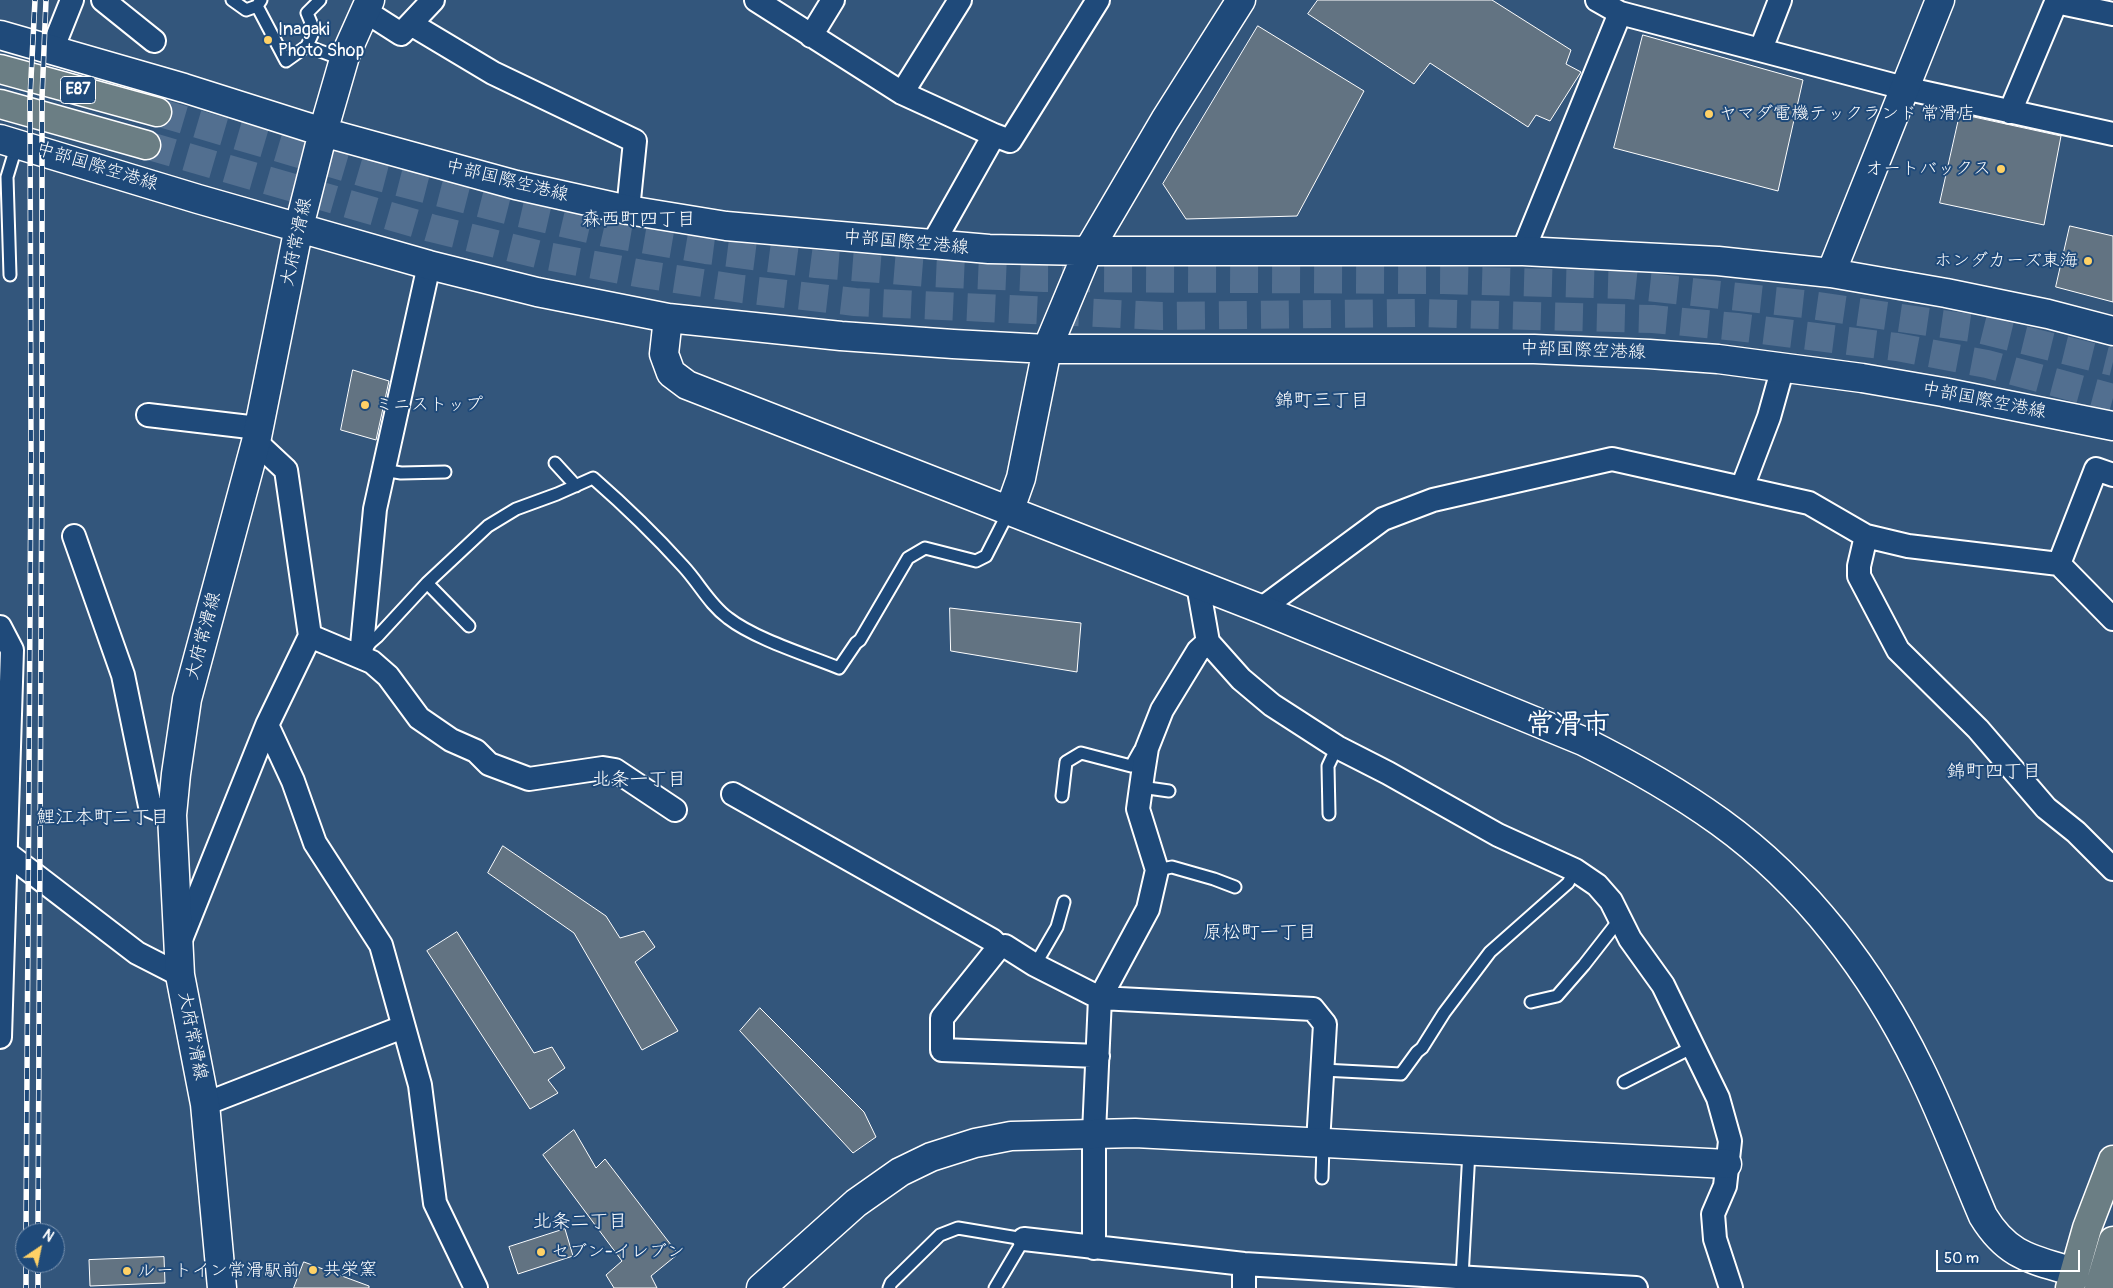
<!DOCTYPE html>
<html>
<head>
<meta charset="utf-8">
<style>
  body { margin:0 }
  #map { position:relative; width:2113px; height:1288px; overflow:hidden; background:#33567c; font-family:Pangolin,sans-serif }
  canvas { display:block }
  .north { position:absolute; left:15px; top:1223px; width:50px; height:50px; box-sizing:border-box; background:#1f4a7a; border:1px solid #7992af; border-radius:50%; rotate:34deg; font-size:14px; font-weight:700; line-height:20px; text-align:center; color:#fff }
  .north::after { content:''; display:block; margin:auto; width:18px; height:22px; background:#ffd166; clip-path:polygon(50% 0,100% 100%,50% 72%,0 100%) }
  .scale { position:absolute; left:1936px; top:1250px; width:144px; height:22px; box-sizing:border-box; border:2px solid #fff; border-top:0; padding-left:6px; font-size:15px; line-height:18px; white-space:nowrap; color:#fff; -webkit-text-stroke:4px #1f4a7a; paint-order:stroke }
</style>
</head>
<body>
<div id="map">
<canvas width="2113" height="1288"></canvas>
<div class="north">N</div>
<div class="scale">50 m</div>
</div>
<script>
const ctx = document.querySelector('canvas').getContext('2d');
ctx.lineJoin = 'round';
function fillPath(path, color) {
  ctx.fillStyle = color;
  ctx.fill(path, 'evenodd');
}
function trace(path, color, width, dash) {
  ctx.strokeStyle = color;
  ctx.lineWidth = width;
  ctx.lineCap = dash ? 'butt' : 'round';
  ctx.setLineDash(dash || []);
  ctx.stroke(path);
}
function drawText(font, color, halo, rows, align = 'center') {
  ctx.font = font + ' Pangolin,"Klee One",sans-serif';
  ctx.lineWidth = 4;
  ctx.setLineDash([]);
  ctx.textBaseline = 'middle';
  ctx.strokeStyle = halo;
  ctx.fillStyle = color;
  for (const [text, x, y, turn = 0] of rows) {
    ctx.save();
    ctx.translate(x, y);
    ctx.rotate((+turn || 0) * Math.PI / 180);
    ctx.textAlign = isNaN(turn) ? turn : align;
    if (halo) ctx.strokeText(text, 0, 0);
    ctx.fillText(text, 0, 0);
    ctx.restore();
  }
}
const building = new Path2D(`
  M1318,0H1492L1571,50L1566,64L1581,72L1550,121L1536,115L1528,127L1430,63L1414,84L1308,14Z
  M1258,26L1364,91L1297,216L1186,219L1163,184Z
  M1643,35L1803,80L1778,191L1614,148Z
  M1960,114L2061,136L2044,225L1940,203Z
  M2070,226L2113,236V302L2056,287Z
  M353,370L389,381L376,440L341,430Z
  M950,608L1081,623L1077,672L951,651Z
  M503,846L606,916L620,938L644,931L655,947L635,962L678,1031L642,1050L574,933L488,873Z
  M457,932L534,1053L552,1047L565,1068L548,1080L558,1093L530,1109L427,951Z
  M760,1008L864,1112L876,1137L853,1153L740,1031Z
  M574,1130L596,1168L605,1159L678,1254L651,1276L657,1288H614L606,1275L622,1261L543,1155Z
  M565,1229L573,1256L518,1274L509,1247Z
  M164,1257L165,1283L90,1286L89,1260Z
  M304,1262L369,1286V1288H294Z`);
const highwayTunnel = new Path2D(`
  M157,112L371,175L515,212L606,233L706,250L816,264L928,273L1044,278L1443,280L1629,285L1804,304L1978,329L2113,362
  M146,145L431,228L541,255L643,274L742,289L855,302L1162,316L1416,313L1653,319L1737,327L1897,347L1987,364L2113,398`);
const lane = new Path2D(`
  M232,0L246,10L257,6
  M261,0L257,6L286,61L307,46L344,60
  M307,46L314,30L307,13L320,0
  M10,275L7,177L17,144
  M555,463L576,486
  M383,470L401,473L445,472
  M427,583L469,626
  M365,650L371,642L378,636L427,583L488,526L516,509L557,494L593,478C625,506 655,535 683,566C699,583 709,604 728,618C755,639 807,655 839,668L856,643L860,640L908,558L925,548L976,561L986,556L1009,511
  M1141,787L1169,791
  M1062,796L1066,762L1081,753L1131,766L1140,750
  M1329,814L1328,766L1337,747
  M1157,870L1172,867L1214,879L1235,887
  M1035,965L1057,927L1064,902
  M1531,1002L1557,996L1584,965L1616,924L1621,922
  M1323,1070L1401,1074L1417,1052L1422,1048L1444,1013L1490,952L1568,883L1575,870
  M1624,1082L1693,1047
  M1322,1178L1323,1144
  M1462,1277L1469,1151
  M889,1288L891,1283L940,1235L958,1228L1024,1239L995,1288`);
const street = new Path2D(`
  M103,0L154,41
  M756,0L902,93L994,135L932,245
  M1597,0L1620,13L1904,88L2113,134
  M2056,2L2113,14
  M365,11L401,34L433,0
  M411,24L493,73L635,141L628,210
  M811,36L833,0
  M1761,49L1780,0
  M52,50L72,0
  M902,93L960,0
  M2010,112L2057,0
  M994,135L1010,141L1098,0
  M1523,251L1620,13
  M148,415L258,428
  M1742,488L1769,417L1783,367
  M74,536L123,675L150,806L172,815
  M1866,536L1859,566V576L1898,650L1978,729L2046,808L2076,832L2113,869
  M2059,564L2096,469L2113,475
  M1198,585L1208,642L1241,679L1272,705L1337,747L1388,773L1498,835L1575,870L1597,885L1611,901L1630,939L1663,985L1718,1098L1730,1141L1725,1186L1713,1214L1715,1239L1731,1288
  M1261,609L1383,519L1433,500L1612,459L1809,503L1866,536L1908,546L2059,564L2113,619
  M0,627L12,650L0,1037
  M310,636L372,662L388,676L419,718L451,740L476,751L489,764L529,779L603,768L615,770L675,810
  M361,656L375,509L429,265
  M267,725L293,781L315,843L381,945L420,1085L435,1203L476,1288
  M733,794L992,940L999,947
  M0,848L137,953L180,975
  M180,942L267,725L310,636L286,470L256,442
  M1098,1056L942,1050V1018L999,947L1005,946L1035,965L1100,998L1313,1009L1325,1024L1318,1143
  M205,1104L403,1027
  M1024,1239L1244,1264L1636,1288
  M1094,1248V1133L1100,998L1148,909L1157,870L1138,809L1143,773L1147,748L1162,710L1198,651L1208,642
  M1244,1264V1288`);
const secondary = new Path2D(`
  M0,35L184,88L323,132L516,185L628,210L726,226L989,249L1088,251H1523L1718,261L1831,273L1946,293L2048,314L2113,331
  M0,139L198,199L429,265L537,292L668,318L841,336L953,344L1047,349H1534L1649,354L1718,359L1862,378L1943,392L2113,426
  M1831,273L1940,0
  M668,318L664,354L671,373L687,385L1261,609L1583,741C1631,765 1677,791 1720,822C1806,884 1873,973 1919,1067C1943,1115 1962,1167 1983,1216C2008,1257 2032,1259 2074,1272
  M1010,509L1021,478L1047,349L1088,251L1165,120L1241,0
  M222,1288L205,1104L180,975L172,815L176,774L187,699L256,442L299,227L323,132L345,56L370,0
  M761,1288L856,1203L900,1172L931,1157L975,1143L1011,1136L1135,1133L1727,1164`);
const highway = new Path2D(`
  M0,69L157,112
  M0,104L146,145
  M2070,1288L2087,1228L2113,1160
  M2099,1288L2113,1241`);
const rail = new Path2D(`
  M26,1233L31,457L30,98L35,0
  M38,1233L42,457V98L46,0
  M26,1263V1288
  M38,1263V1288`);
const markers = [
  [268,40,5,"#ffd166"],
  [1709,114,5,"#ffd166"],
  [2001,169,5,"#ffd166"],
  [2088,261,5,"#ffd166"],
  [365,405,5,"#ffd166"],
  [541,1252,5,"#ffd166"],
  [313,1270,5,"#ffd166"],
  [127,1271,5,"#ffd166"]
];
const shields = [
  [78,90,35]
];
const shieldNames = [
  ["E87",78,90]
];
const poiNames = [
  ["Inagaki",278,30],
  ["Photo Shop",278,51],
  ["ヤマダ電機テックランド 常滑店",1719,114],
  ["オートバックス",1991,169,"right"],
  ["ホンダカーズ東海",2078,261,"right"],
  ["ミニストップ",375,405],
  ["セブン-イレブン",551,1252],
  ["共栄窯",323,1270],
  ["ルートイン常滑駅前",137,1271]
];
const streetNames = [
  ["中部国際空港線",97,167,17],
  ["中部国際空港線",507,181,14],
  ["大府常滑線",297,242,-78],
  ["中部国際空港線",906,243,5],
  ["中部国際空港線",1583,351,2],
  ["中部国際空港線",1984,401,11],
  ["大府常滑線",204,636,-75],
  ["大府常滑線",192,1036,79]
];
const neighbourhoodNames = [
  ["森西町四丁目",639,220],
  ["錦町三丁目",1322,401],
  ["錦町四丁目",1994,772],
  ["北条一丁目",639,780],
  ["鯉江本町二丁目",103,818],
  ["原松町一丁目",1260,933],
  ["北条二丁目",580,1222]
];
const townNames = [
  ["常滑市",1568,726]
];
fillPath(building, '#627382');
trace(building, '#fff', 1);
trace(highwayTunnel, '#526f90', 28, [28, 14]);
trace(lane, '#fff', 15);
trace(street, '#fff', 26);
trace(secondary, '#fff', 31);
trace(highway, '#fff', 31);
trace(lane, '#1f4a7a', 11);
trace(street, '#1f4a7a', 22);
trace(secondary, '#1f4a7a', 28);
trace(highway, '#6b7e84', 28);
trace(rail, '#fff', 5.5);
trace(rail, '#1f4a7a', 4, [11]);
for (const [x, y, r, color] of markers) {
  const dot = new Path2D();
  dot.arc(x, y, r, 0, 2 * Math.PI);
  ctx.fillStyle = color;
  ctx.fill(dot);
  trace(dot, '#1f4a7a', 2);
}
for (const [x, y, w] of shields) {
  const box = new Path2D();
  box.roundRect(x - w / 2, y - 13.5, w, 27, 4);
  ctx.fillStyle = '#1f4a7a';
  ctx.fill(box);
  trace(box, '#fff', 1);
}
drawText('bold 16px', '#fff', null, shieldNames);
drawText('18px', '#fff', '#1f4a7a', poiNames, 'left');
drawText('18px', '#fff', '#1f4a7a', streetNames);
drawText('19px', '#fff', '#1f4a7a', neighbourhoodNames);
drawText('bold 28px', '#fff', '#1f4a7a', townNames);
</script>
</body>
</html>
